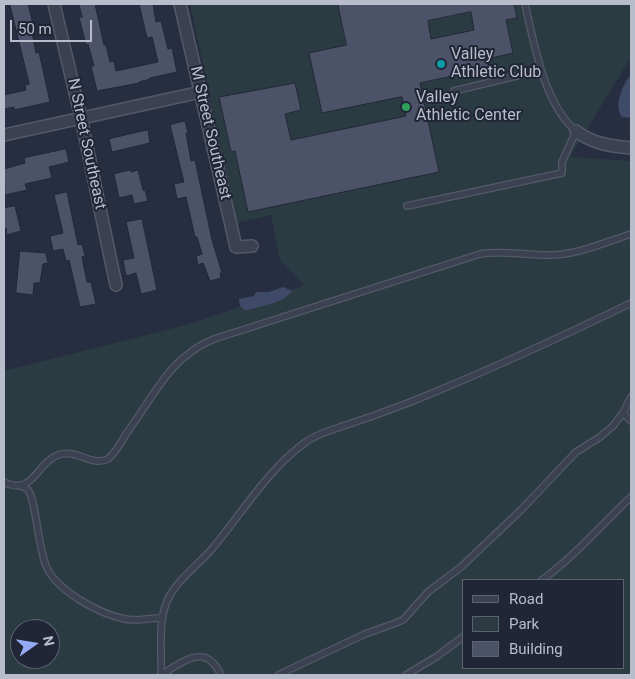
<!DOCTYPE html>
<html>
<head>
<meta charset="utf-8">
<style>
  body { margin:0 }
  #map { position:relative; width:635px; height:679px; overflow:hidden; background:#282e41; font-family:Roboto,sans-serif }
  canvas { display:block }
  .frame { position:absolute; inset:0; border:5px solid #b9bdcb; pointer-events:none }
  .legend { position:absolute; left:462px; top:579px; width:162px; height:90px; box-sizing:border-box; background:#202636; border:1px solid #5d6272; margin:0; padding:6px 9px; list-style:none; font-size:15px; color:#b9bdcb }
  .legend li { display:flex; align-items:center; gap:10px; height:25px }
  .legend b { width:25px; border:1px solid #5d6272 }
  .north { position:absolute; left:10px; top:619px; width:50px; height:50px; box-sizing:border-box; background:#202636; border:1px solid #5d6272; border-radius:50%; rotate:77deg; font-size:14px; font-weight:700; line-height:20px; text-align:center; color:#b9bdcb }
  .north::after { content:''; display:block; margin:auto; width:18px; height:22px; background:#95aaf4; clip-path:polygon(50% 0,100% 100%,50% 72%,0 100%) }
  .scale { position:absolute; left:10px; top:20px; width:82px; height:22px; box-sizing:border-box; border:2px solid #b9bdcb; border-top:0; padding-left:6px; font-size:15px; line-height:18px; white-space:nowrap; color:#b9bdcb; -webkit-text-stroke:4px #202636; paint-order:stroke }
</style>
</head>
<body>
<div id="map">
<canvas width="635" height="679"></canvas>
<div class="frame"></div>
<ul class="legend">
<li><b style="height:6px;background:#3c4151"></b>Road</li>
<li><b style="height:14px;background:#2a3b42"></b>Park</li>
<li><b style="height:14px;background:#4c5368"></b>Building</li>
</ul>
<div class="north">N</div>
<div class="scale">50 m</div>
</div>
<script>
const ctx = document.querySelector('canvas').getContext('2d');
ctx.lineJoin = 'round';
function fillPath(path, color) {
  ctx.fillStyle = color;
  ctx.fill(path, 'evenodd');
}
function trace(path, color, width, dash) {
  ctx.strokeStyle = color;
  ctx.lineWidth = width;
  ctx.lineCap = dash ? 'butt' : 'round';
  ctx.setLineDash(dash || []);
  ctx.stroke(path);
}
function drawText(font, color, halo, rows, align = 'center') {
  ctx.font = font + ' Roboto,sans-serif';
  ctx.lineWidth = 4;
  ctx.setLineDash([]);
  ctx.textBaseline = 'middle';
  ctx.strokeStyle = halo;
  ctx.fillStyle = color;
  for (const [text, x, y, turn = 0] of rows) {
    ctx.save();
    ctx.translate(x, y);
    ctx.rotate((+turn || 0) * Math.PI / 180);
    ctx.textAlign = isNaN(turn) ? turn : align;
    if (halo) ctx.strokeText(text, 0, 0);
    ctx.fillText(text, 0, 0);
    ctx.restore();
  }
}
const green = new Path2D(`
  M190,4H631V57L570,157L631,161V675H4V371L190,324L305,285L280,260L271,215L237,223ZM464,580H624V668H464ZM20,629H50V659H20Z`);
const water = new Path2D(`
  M631,74V118L622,117C613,105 623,85 631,74Z
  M283,287L292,291C284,303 262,306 248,310H245L240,306L239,299L254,296L256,292H269Z`);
const building = new Path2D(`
  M10,4H28L35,32H32L36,53L39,52L50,102L14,110V107L4,109V95L26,90L25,85L29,84Z
  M79,4H95L104,45H106L110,62L114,61L116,71L158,62L152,37L147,38L139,4H153L156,22L161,21L168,49L172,48L177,72L150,78V79L139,82V83L97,91L91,66H94L88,44L86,45L79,17H82Z
  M338,4H514L517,18L506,20L513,53L487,59L489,68L420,83L439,172L248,212L235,151L231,152L219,97L295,83L301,110L285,114L291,140L406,116L402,97H400L322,113L309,53L346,45ZM471,12L474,30L431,39L428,21Z
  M185,121L188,133H186L191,161L195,160L212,240L222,273H220L221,278L210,281L203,263L198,265L196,256L202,254L197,237H195L186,197L177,199L174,184L184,182L170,125Z
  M148,130L150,143L112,152L109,139Z
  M66,149L69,162L49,167L52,178L25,184L27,190L5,195L4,169L25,163L24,158Z
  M131,170V172L138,170L143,190H145L148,201L134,204L132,195L119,198L114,174Z
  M67,192L78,245L82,244L85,256L82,257L87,282H91L96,304L80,307L69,260L66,261L63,249L53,251L50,236L63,233L54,195Z
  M15,206L21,231L7,235L6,228L4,229V208Z
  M142,219L157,290L141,294L136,273L126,276L123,260L134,258L126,222Z
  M20,251L46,253L48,263L43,264L40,283H34L33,295L16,293Z`);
const lane = new Path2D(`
  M454,91L541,70
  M407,206L562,173V162L576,131C544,104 534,43 525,4
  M623,413L631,421
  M4,482C33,497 37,462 58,455C76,448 91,467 108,459C116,452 121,443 126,434C153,398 169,357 214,339L480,254C504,250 528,256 553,255C579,254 606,242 631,234
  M21,486C23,487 27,488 28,490C36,499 38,550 47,568C58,591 99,614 125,619C138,622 150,617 163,618
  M542,580C575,556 601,525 631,497
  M161,675C162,652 158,625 166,604C173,583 198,565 212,549C243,512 267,470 307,441C319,433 335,429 349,424C371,417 392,409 413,401C487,371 559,338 631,303
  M161,675C174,668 197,647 212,662C216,665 219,671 221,675
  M278,675L365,634L393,624L403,620L428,592L461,567L521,510L576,452L600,437L613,426L623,413L631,397
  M406,675L436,657L464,636`);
const street = new Path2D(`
  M54,4L81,118L116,285
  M180,4L236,247L252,246
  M576,131C593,144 611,146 631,148
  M4,135L201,92`);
const markers = [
  [441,64,5,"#0f9aa8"],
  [406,107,5,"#2e9e5b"]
];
const poiNames = [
  ["Valley",451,55],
  ["Athletic Club",451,73],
  ["Valley",416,98],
  ["Athletic Center",416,116]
];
const streetNames = [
  ["M Street Southeast",210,133,77],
  ["N Street Southeast",86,144,78]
];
fillPath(green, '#2a3b42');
fillPath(water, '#3f4a69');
fillPath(building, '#4c5368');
trace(building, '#232838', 1);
trace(lane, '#545968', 8);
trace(street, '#545968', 14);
trace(lane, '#3c4151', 5.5);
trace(street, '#3c4151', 11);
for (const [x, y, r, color] of markers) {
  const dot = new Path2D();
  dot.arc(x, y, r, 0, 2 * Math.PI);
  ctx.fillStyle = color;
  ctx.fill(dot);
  trace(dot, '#202636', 2);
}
drawText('16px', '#b9bdcb', '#202636', poiNames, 'left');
drawText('16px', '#b9bdcb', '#202636', streetNames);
</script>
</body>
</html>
